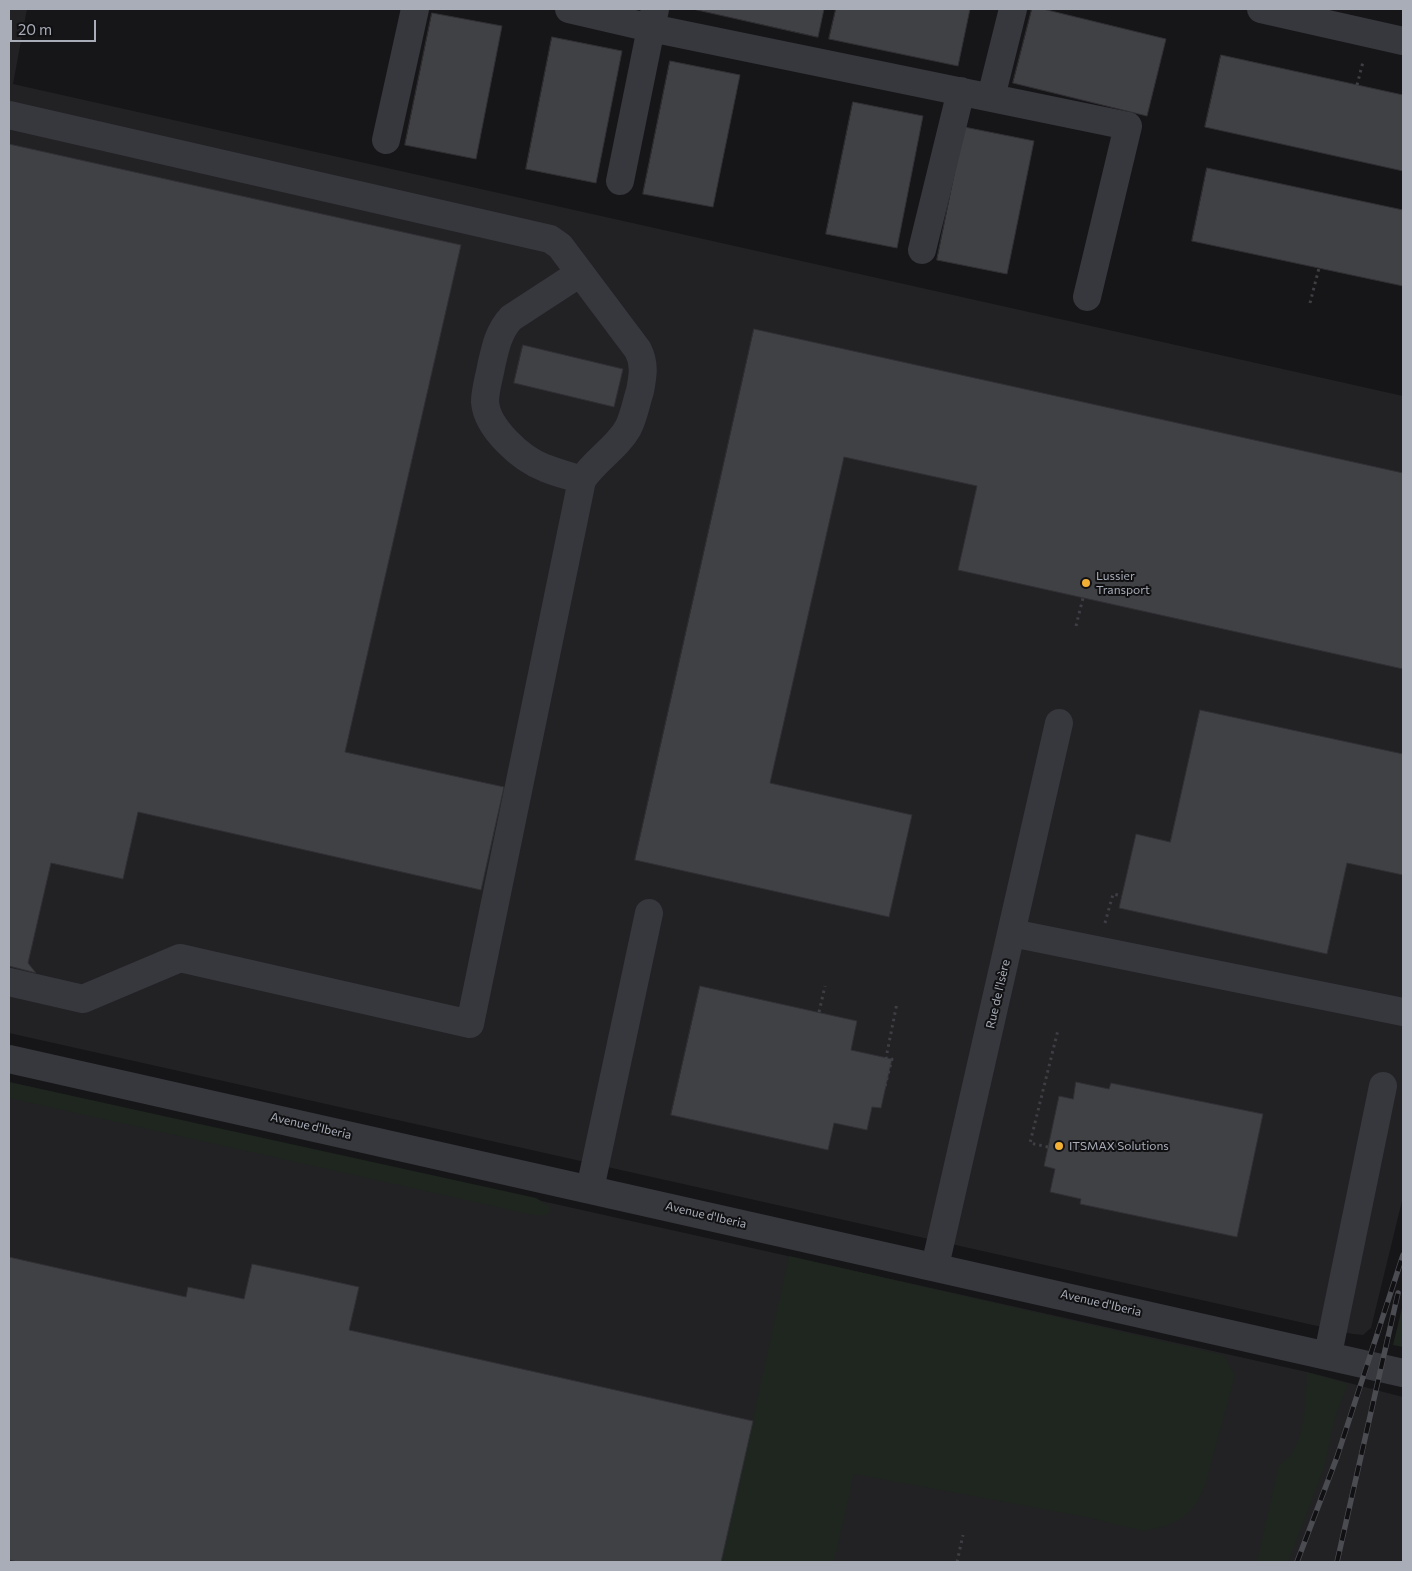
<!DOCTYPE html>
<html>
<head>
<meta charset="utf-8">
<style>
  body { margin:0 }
  #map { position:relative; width:1412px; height:1571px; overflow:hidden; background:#161618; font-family:Commissioner,sans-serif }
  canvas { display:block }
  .frame { position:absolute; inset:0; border:10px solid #a8adb8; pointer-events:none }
  .scale { position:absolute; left:10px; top:20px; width:86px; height:22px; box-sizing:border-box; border:2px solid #a8adb8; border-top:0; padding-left:6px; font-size:15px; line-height:18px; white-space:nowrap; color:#a8adb8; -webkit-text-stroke:4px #111113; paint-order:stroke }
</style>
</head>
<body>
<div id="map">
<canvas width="1412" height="1571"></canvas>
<div class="frame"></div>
<div class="scale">20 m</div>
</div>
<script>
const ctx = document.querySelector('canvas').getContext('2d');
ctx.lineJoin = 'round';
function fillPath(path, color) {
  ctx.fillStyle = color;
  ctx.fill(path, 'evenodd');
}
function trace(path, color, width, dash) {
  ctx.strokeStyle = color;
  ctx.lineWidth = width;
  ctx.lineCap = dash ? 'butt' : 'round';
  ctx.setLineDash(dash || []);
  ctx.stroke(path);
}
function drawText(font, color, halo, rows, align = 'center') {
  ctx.font = font + ' Commissioner,sans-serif';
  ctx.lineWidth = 4;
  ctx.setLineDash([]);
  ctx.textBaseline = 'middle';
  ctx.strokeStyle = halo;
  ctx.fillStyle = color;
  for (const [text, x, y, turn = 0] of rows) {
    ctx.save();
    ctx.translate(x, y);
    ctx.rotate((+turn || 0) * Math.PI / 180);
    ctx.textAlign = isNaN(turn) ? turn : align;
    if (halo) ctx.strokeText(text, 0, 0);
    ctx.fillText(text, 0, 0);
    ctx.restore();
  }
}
const built = new Path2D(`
  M9,9H27L13,84L1403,396V1197L1371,1328L1363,1335L1353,1334L9,1033Z
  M9,1082L1307,1372L1403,1397V1562H9Z`);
const green = new Path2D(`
  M9,1082L536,1198L548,1205L551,1211L546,1215H533L9,1098Z
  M789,1256L1223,1355L1235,1375L1205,1486L1196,1504L1182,1518L1166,1526L1143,1531L1086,1517L854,1474L834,1562H721Z
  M1403,1304V1347L1393,1345Z
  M1307,1372L1348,1384L1334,1420L1324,1468L1288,1562H1257L1279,1465C1283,1462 1289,1458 1291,1454C1306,1434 1306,1396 1307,1372Z`);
const building = new Path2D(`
  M693,9H824L818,37Z
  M836,9H970L958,66L829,39Z
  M1032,9H1043L1166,39L1147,116L1013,83Z
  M432,13L502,26L476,159L405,145Z
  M552,37L622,51L596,183L526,169Z
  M1221,55L1403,95V171L1205,127Z
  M670,61L740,75L713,207L643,194Z
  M853,102L923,116L897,248L826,234Z
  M964,127L1034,141L1007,274L937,260Z
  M9,144L461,245L345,752L504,787L481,890L138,812L123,879L51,863L28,963L36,973L9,966Z
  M1207,168L1403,210V286L1192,241Z
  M754,329L1403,473V669L958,570L977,486L844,457L770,783L912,815L889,917L635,860Z
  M523,345L623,369L614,407L514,383Z
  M1200,710L1403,754V875L1347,863L1327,954L1119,908L1136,834L1170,842Z
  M700,986L857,1021L851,1050L892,1059L881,1108L872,1107L867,1130L834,1123L828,1150L671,1115Z
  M1076,1082L1109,1089L1111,1083L1263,1114L1237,1237L1080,1204L1081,1199L1050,1192L1055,1169L1044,1166L1059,1096L1073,1099Z
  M9,1257L186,1297L188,1287L244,1299L252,1264L305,1275L359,1287L349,1330L753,1421L721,1562H17L9,1560Z`);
const path = new Path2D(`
  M1357,85L1363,62
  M1310,303L1319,268
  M1076,626L1083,598
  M1105,923L1113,894L1122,896
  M819,1012L825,986
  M885,1086L892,1059L886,1058L897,1003
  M1048,1147L1030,1143L1058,1030
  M957,1562L963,1535`);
const minor = new Path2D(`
  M569,9L651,28L620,181
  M655,9L651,28L1128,126L1087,297
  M1261,9L1403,41
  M991,97L1013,9
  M9,115L550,239L560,246L638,350C645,364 643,375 640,391C636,403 634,416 628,428C617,448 595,460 582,480L470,1024L180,958L83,999L9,982
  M386,140L415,9
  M922,250L961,91
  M580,273L511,318C498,332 495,349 491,367C489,378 485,390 485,402C487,428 521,459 545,468C557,473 570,476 582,480
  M1012,933L1403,1012
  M9,1059L1403,1373
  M590,1189L649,913
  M935,1266L1059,723
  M1328,1354L1383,1086`);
const rail = new Path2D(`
  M1297,1562L1337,1457L1403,1255
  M1337,1562L1398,1293`);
const markers = [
  [1086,583,5,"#f2b134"],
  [1059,1146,5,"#f2b134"]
];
const poiNames = [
  ["Lussier",1096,576],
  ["Transport",1096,590],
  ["ITSMAX Solutions",1069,1146]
];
const streetNames = [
  ["Rue de l'Isère",998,994,-77],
  ["Avenue d'Iberia",311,1126,13],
  ["Avenue d'Iberia",706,1215,13],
  ["Avenue d'Iberia",1101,1303,13]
];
fillPath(built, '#222225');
fillPath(green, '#1e261f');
fillPath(building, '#404145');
trace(building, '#303034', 1);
trace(path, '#3d3f44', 3, [2.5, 4]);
trace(minor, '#37383d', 28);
trace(rail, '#4a4c52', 5.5);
trace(rail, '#111113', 4, [11]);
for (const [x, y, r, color] of markers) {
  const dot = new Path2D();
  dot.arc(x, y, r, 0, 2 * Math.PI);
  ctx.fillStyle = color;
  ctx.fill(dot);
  trace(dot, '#111113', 2);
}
drawText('12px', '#a8adb8', '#111113', poiNames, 'left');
drawText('12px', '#a8adb8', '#111113', streetNames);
</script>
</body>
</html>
